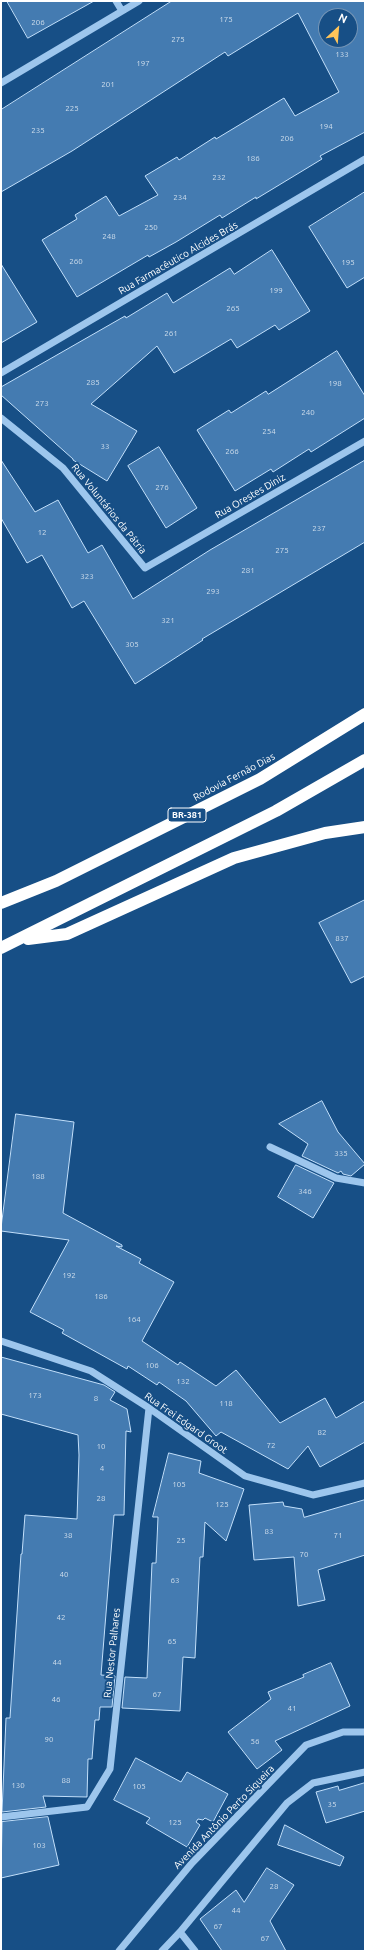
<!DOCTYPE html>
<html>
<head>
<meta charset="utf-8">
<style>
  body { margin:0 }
  #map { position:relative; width:366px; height:1952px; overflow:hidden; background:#174f86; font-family:Ubuntu,sans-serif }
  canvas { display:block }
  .frame { position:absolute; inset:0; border:2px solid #fff; pointer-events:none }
  .north { position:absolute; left:318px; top:8px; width:40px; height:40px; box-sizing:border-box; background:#174f86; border:1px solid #7495b6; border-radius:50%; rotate:26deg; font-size:11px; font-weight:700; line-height:16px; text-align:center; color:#fff }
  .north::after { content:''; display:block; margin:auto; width:14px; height:18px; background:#ffc459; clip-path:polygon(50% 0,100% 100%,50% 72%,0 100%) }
</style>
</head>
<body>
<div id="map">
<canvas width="366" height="1952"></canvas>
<div class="frame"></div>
<div class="north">N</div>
</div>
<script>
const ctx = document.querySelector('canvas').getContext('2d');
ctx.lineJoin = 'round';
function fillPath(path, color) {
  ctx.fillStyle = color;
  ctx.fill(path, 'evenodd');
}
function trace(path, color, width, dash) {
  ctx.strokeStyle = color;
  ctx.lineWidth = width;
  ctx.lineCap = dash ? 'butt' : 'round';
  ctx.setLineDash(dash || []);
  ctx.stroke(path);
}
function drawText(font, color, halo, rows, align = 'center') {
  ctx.font = font + ' Ubuntu,sans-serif';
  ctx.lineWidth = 4;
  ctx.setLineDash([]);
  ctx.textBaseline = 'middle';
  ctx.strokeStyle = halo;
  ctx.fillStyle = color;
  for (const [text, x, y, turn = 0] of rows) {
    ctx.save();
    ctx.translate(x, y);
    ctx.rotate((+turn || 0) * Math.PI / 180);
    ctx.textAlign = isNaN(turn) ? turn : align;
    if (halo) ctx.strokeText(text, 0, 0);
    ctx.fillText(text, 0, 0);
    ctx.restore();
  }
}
const building = new Path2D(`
  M7,1H94L28,38Z
  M172,1H365V132L320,156L322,159L256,199V197L222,218L220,215L176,242L149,257L148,255L77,297L42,240L77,219L75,215L106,196L119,216L158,195L145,176L177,157L179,160L215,137L216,139L284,98L295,116L339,92L298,13L228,56L225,52L72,151L1,192V110ZM326,16H350V40H326Z
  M365,192V277L347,288L309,227Z
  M272,250L310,311L279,330L275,325L237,348L231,339L174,373L157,346L91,404L137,431L107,481L73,460V459L1,395V387L125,316L126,318L167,293L173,303L230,268L234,274Z
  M1,264L37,322L1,343Z
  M337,351L365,396V418L311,452L309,449L273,472L271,469L235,491L197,430L229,410L231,413L266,391L268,394Z
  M159,447L197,508L166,528L128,466Z
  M1,460L35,512L58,500L88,553L102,545L133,599L210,550L365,460V542L202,639L203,640L135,684L84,601L72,608L42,555L27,563L1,518Z
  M365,900V976L351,983L319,923Z
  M322,1101L338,1132L365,1164L351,1176L343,1174L341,1171L338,1173L302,1156L308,1144L279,1124Z
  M16,1114L74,1122L63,1213L122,1245V1247L116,1246L141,1259L139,1263L174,1282L142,1341L178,1365L180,1362L216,1386L236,1370L280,1423L325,1398L336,1418L365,1401V1442L320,1467L308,1446L288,1469L221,1432L216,1436L186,1401L159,1382L157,1385L128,1366L127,1369L62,1333L64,1330L30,1312L69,1240L1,1231Z
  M296,1165L334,1183L313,1218L278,1197Z
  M1,1357L104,1385L115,1392L110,1400L127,1409L131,1432L126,1431L124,1515H114L104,1638L101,1675L115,1676L112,1707H100L99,1720H95L92,1759H88L87,1797L43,1796L46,1807L2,1812L6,1718H10L21,1554H22L25,1515L77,1519L79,1455L78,1435L1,1414Z
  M169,1453L201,1461L199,1473L244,1489L226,1541L205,1522L203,1557H200L195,1658L183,1657L180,1711L122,1708L125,1677L147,1678L152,1563H156L158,1517H153Z
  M365,1500V1555L318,1570L325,1600L298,1606L294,1557L254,1560L249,1505L283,1502L284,1506L302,1509L304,1517Z
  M331,1663L350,1706L275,1741L282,1750L257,1769L228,1732L271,1699L268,1692L304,1677L303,1675Z
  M136,1758L181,1782L187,1772L228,1794L213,1822L205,1818L203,1820L198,1819L196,1822L200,1825L187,1847L146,1823L150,1818L114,1800Z
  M365,1783V1811L326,1823L316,1792L338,1786L339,1790Z
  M48,1817L59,1865L1,1878L2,1822Z
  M285,1825L344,1857L340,1866L278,1845Z
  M267,1868L294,1885L270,1921L286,1951H222L200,1919L236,1890L244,1902Z`);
const minor = new Path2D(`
  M116,1L122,11
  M1,83L139,1
  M1,373L365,159
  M1,418L63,468L145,568L365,441
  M270,1147L336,1178L365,1183
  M1,1341L91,1371L149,1408L245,1476L313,1495L365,1483
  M1,1817L87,1807L110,1769L149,1408
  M180,1932L195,1951
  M119,1951L192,1863L306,1745L343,1732H365
  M162,1951L180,1932L287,1803L313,1783L365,1772`);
const highway = new Path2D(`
  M1,903L56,881L260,779L365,714
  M28,939L67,934L234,858L325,833L365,827
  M1,948L276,811L365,760`);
const numberNames = [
  ["175",226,19],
  ["206",38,22],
  ["275",178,39],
  ["133",342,54],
  ["197",143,63],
  ["201",108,84],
  ["225",72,108],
  ["194",326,126],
  ["235",38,130],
  ["206",287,138],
  ["186",253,158],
  ["232",219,177],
  ["234",180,197],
  ["250",151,227],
  ["248",109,236],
  ["260",76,261],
  ["195",348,262],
  ["199",276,290],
  ["265",233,308],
  ["261",171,333],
  ["285",93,382],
  ["198",335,383],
  ["273",42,403],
  ["240",308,412],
  ["254",269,431],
  ["33",105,446],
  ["266",232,451],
  ["276",162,487],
  ["237",319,528],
  ["12",42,532],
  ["275",282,550],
  ["281",248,570],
  ["323",87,576],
  ["293",213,591],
  ["321",168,620],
  ["305",132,644],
  ["837",342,938],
  ["335",341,1153],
  ["188",38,1176],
  ["346",305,1191],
  ["192",69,1275],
  ["186",101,1296],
  ["164",134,1319],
  ["106",152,1365],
  ["132",183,1381],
  ["173",35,1395],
  ["8",96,1398],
  ["118",226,1403],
  ["82",322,1432],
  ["72",271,1445],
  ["10",101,1446],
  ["4",102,1468],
  ["105",179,1484],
  ["28",101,1498],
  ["125",222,1504],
  ["83",269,1531],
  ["38",68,1535],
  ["71",338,1535],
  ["25",181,1540],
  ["70",304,1554],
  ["40",64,1574],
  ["63",175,1580],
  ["42",61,1617],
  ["65",172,1641],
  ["44",57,1662],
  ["67",157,1694],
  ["46",56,1699],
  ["41",292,1708],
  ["90",49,1739],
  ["56",255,1741],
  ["88",66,1780],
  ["130",18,1785],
  ["105",139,1786],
  ["35",332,1804],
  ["125",175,1822],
  ["103",39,1845],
  ["28",274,1886],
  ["44",236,1910],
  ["67",218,1926],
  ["67",265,1938]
];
const shields = [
  [187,815,38]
];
const shieldNames = [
  ["BR-381",187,815]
];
const streetNames = [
  ["Rua Farmacêutico Alcides Brás",178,258,-30],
  ["Rua Orestes Diniz",250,496,-30],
  ["Rua Voluntários da Pátria",109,509,51],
  ["Rodovia Fernão Dias",234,777,-28],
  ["Rua Frei Edgard Groot",186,1423,35],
  ["Rua Nestor Palhares",112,1653,-84],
  ["Avenida Antônio Perto Siqueira",224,1817,-46]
];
fillPath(building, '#447bb1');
trace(building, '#c2dffa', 1);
trace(minor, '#9dc6ed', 7);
trace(highway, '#fff', 12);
drawText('8px', '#d0deec', null, numberNames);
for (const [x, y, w] of shields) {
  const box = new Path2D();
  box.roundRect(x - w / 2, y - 7, w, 14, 3);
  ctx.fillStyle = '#174f86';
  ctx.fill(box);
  trace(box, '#fff', 1);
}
drawText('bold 9px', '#fff', null, shieldNames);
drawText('10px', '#fff', '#174f86', streetNames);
</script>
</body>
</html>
